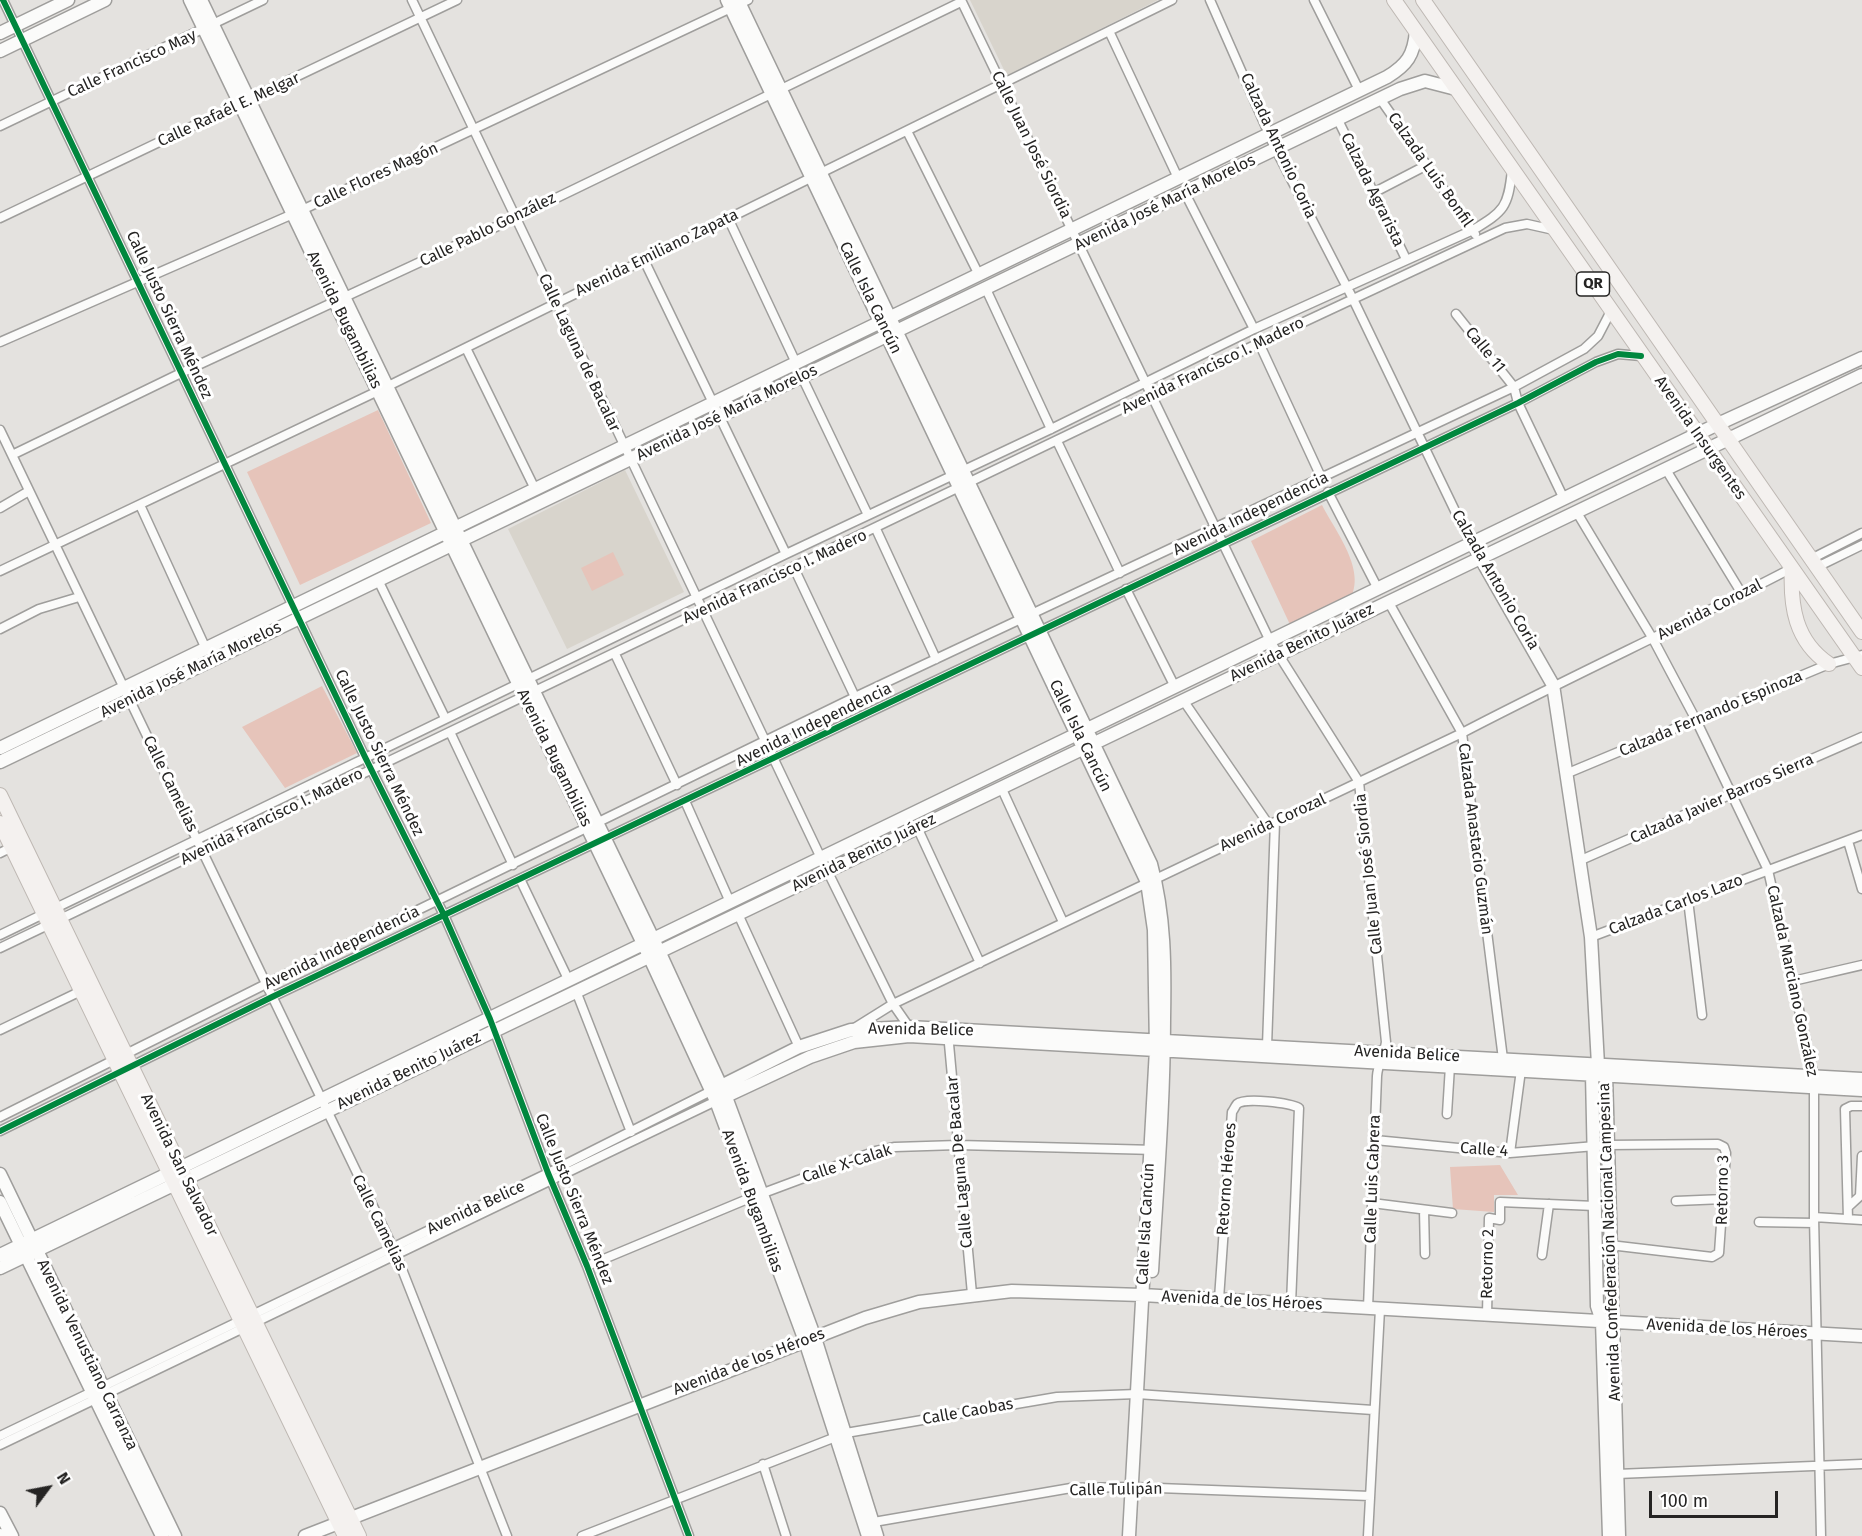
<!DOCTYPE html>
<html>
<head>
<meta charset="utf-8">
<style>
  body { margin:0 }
  #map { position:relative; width:1862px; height:1536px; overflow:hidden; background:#e4e2df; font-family:"Fira Sans",sans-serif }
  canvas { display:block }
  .north { position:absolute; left:18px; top:1458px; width:60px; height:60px; -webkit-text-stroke:4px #fff; paint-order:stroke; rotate:58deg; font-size:16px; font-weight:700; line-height:24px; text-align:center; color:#252423 }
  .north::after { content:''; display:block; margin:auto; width:21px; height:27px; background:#252423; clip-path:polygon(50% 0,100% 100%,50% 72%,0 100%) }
  .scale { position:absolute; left:1649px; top:1491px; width:129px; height:27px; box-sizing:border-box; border:3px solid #252423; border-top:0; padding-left:8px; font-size:18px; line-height:21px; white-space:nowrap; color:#252423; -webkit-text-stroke:4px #fff; paint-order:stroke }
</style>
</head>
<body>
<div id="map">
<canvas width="1862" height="1536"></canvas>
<div class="north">N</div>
<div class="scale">100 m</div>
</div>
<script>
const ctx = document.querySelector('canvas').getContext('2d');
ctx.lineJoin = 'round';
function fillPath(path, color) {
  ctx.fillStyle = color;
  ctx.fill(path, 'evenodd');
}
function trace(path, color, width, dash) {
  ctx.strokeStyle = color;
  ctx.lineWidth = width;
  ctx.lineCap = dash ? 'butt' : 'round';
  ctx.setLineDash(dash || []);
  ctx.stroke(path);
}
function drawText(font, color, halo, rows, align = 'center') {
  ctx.font = font + ' "Fira Sans",sans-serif';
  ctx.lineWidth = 6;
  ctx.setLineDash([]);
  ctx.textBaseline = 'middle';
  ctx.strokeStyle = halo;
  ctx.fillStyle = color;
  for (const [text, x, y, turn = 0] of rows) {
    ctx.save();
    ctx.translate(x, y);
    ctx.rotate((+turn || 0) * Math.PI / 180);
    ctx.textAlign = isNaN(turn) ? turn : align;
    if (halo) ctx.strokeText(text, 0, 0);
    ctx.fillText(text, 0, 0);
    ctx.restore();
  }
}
const built = new Path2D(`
  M970,0H1158L1007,76Z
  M625,470L684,592L567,649L508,529Z`);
const green = new Path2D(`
  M378,410L431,523L300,585L247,472Z
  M1322,505C1336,533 1373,577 1344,607C1335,616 1306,625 1293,631L1251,541Z
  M613,552L624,575L592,591L581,568Z
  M322,686L357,753L285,788L242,727Z
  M1500,1165L1518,1195H1494V1212L1453,1209L1450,1167Z`);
const street = new Path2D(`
  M3,0L365,757L444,915L490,1019L548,1173L587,1266L689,1536
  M412,0L821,858L893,1004L909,1027
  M961,0L1270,641L1359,782L1386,1042C1384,1055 1378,1063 1377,1076L1368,1308
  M1210,0L1276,150L1353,299L1471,544
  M1314,0L1359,90
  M1109,31L1178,178
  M1381,100L1475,234
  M1338,120L1406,259
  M0,126L263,0
  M907,131L979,275
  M1185,193L1254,329
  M1373,193L1427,165
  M0,218L457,0
  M728,218L796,363
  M644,260L786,554
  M986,289L1051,429
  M1456,314L1514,387L1518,403L1564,499
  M0,342L302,210L748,0
  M1259,343L1321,477
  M466,348L535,489
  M802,377L868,515
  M0,430L396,1254L507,1536
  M1057,441L1120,573
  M12,455L181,373L515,218L961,2
  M1665,468L1742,594
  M1328,492L1378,589
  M140,505L206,649
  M0,508L29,491
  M1576,511L1653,639L1696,720L1768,870L1814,1077V1217L1821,1536
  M876,529L936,659
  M1811,559L1862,533
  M1817,567L1862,545
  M794,568L855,697
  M0,571L378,391L1172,0
  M378,580L445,718
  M1126,589L1175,687
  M1388,601L1462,733L1503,1059
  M0,629L39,609L79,597
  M615,654L677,785
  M1183,700L1269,825
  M450,732L513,865
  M1568,773L1829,664L1862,655
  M1001,787L1063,922
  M685,801L730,902
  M917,827L980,963
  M1848,841L1862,889
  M0,853L12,847
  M1581,860L1862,737
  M520,879L569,981
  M1688,900L1702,1015
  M738,914L799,1047
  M0,935L786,554L1051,429L1254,329L1473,230C1504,211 1508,208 1512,170
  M1591,937L1862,835
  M0,948L1259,343L1505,228L1527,224L1554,230
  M1793,981L1862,965
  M576,991L631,1132
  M853,1029L893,1004L1462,733C1571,676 1683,625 1792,568
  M0,1030L81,991
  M948,1033L972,1294
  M1267,1046L1275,822
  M1447,1114L1450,1066
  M0,1117L266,984L855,697L1514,387L1584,349L1598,336L1611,311
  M0,1131L272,997L1518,403L1596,362L1618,354L1641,356
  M1375,1140L1510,1153L1608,1145L1718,1144L1724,1147L1726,1153L1719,1253L1712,1257L1610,1245
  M1510,1153L1521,1070
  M1676,1201L1724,1199
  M1372,1203L1452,1213
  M1848,1207L1860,1196L1862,1156
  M1424,1210L1425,1254
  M1814,1217L1862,1220
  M1848,1219L1845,1109L1851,1106H1862
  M1759,1222L1814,1223
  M1542,1255L1549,1204
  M587,1266L750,1198L876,1151L895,1147L958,1145L1156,1150
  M1219,1299L1232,1112C1233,1111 1236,1105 1237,1104C1245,1097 1290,1103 1299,1108L1291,1304
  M1487,1315L1489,1218L1500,1220V1202L1595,1206
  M0,1436L548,1173L711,1091
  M0,1445L716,1101
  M763,1464L786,1536
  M1617,1474L1862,1464
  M868,1523L1071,1488L1132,1487L1370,1496
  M582,1536L846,1433L1057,1397L1137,1394L1373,1410
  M1368,1536L1380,1309`);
const secondary = new Path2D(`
  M190,0L649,956L716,1101L805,1341L868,1536
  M201,0L659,951L726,1097L815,1338L877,1536
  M727,0L1147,882L1154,930L1156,1049L1129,1536
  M738,0L1151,864C1165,916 1165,966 1164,1019C1164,1103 1157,1187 1152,1271
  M0,33L68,0
  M0,51L105,0
  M1477,552L1553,685L1591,937L1598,1065
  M0,748L1387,77C1407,65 1414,55 1416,31
  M0,762L1400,89L1425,81L1456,89
  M1596,1068L1592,1074L1597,1306L1602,1321L1609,1536
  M1602,1071L1606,1075L1619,1536
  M713,1090L799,1047L851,1030L909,1027L1862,1079
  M720,1099L810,1057L854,1042L909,1036L1862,1090
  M0,1174L175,1536
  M0,1202L162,1536
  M0,1255L1718,424L1862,358
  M0,1268L1862,375
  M0,1513L12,1536
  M0,1535V1536
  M305,1536L865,1318L919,1302L1012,1291L1142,1295L1862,1336`);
const primary = new Path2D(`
  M1394,0L1862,668
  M1423,0L1862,632
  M1792,568C1790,606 1795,641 1829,664
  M0,795L359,1536
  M0,823L345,1536`);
const cycleway = new Path2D(`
  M3,0L365,757L444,915L490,1019L548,1173L587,1266L689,1536
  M0,1131L272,997L1518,403L1596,362L1618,354L1641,356`);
const shields = [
  [1593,284,33]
];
const shieldNames = [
  ["QR",1593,284]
];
const streetNames = [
  ["Calle Francisco May",132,64,-25],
  ["Calle Rafaél E. Melgar",229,110,-25],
  ["Calle Juan José Siordia",1031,145,64],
  ["Calzada Antonio Coria",1278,146,65],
  ["Calzada Luis Bonfil",1430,170,55],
  ["Calle Flores Magón",376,176,-25],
  ["Calzada Agrarista",1372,190,64],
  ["Avenida José María Morelos",1165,203,-26],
  ["Calle Pablo González",488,230,-26],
  ["Avenida Emiliano Zapata",657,253,-26],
  ["Calle Isla Cancún",870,298,64],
  ["Calle Justo Sierra Méndez",169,315,65],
  ["Avenida Bugambilias",344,320,64],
  ["Calle 11",1485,350,51],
  ["Calle Laguna de Bacalar",579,353,65],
  ["Avenida Francisco I. Madero",1213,366,-26],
  ["Avenida José María Morelos",727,413,-26],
  ["Avenida Insurgentes",1700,438,55],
  ["Avenida Independencia",1251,514,-26],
  ["Avenida Francisco I. Madero",775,577,-25],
  ["Calzada Antonio Coria",1495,580,60],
  ["Avenida Corozal",1710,610,-27],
  ["Avenida Benito Juárez",1302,643,-26],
  ["Avenida José María Morelos",191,670,-26],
  ["Calzada Fernando Espinoza",1711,714,-23],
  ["Avenida Independencia",814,725,-26],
  ["Calle Isla Cancún",1080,736,64],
  ["Calle Justo Sierra Méndez",379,753,64],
  ["Avenida Bugambilias",554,758,64],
  ["Calle Camelias",170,784,64],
  ["Calzada Javier Barros Sierra",1722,799,-24],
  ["Avenida Francisco I. Madero",272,817,-26],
  ["Avenida Corozal",1273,823,-25],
  ["Calzada Anastacio Guzmán",1475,839,83],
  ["Avenida Benito Juárez",864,853,-26],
  ["Calle Juan José Siordia",1369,874,-96],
  ["Calzada Carlos Lazo",1676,905,-21],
  ["Avenida Independencia",342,948,-26],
  ["Calzada Marciano González",1792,981,78],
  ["Avenida Belice",921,1030,1],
  ["Avenida Belice",1407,1054,3],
  ["Avenida Benito Juárez",409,1071,-26],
  ["Calle 4",1484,1150,4],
  ["Calle Laguna De Bacalar",960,1162,-95],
  ["Calle X-Calak",847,1164,-18],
  ["Avenida San Salvador",179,1165,64],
  ["Retorno Héroes",1227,1179,-86],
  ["Calle Luis Cabrera",1373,1179,-88],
  ["Retorno 3",1723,1190,-89],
  ["Calle Justo Sierra Méndez",574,1199,68],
  ["Avenida Bugambilias",752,1201,70],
  ["Avenida Belice",476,1208,-25],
  ["Calle Camelias",379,1223,64],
  ["Calle Isla Cancún",1146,1224,-87],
  ["Avenida Confederación Nacional Campesina",1610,1242,-92],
  ["Retorno 2",1488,1264,-89],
  ["Avenida de los Héroes",1242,1301,3],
  ["Avenida de los Héroes",1727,1329,3],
  ["Avenida Venustiano Carranza",87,1355,64],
  ["Avenida de los Héroes",749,1362,-21],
  ["Calle Caobas",968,1412,-10],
  ["Calle Tulipán",1116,1490,-1]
];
fillPath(built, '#d8d4cc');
fillPath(green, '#e6c4ba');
trace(street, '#9f9e9c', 11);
trace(secondary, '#9f9e9c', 15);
trace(primary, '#beb8b3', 16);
trace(street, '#fbfbfa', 8);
trace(secondary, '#fbfbfa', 12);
trace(primary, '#f4f1ef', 14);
trace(cycleway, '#00873e', 6);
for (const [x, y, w] of shields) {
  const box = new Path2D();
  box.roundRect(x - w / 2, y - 12, w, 24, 4.5);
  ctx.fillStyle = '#fff';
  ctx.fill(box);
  trace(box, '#252423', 1.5);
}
drawText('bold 15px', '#252423', null, shieldNames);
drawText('16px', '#252423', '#fff', streetNames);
</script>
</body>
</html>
